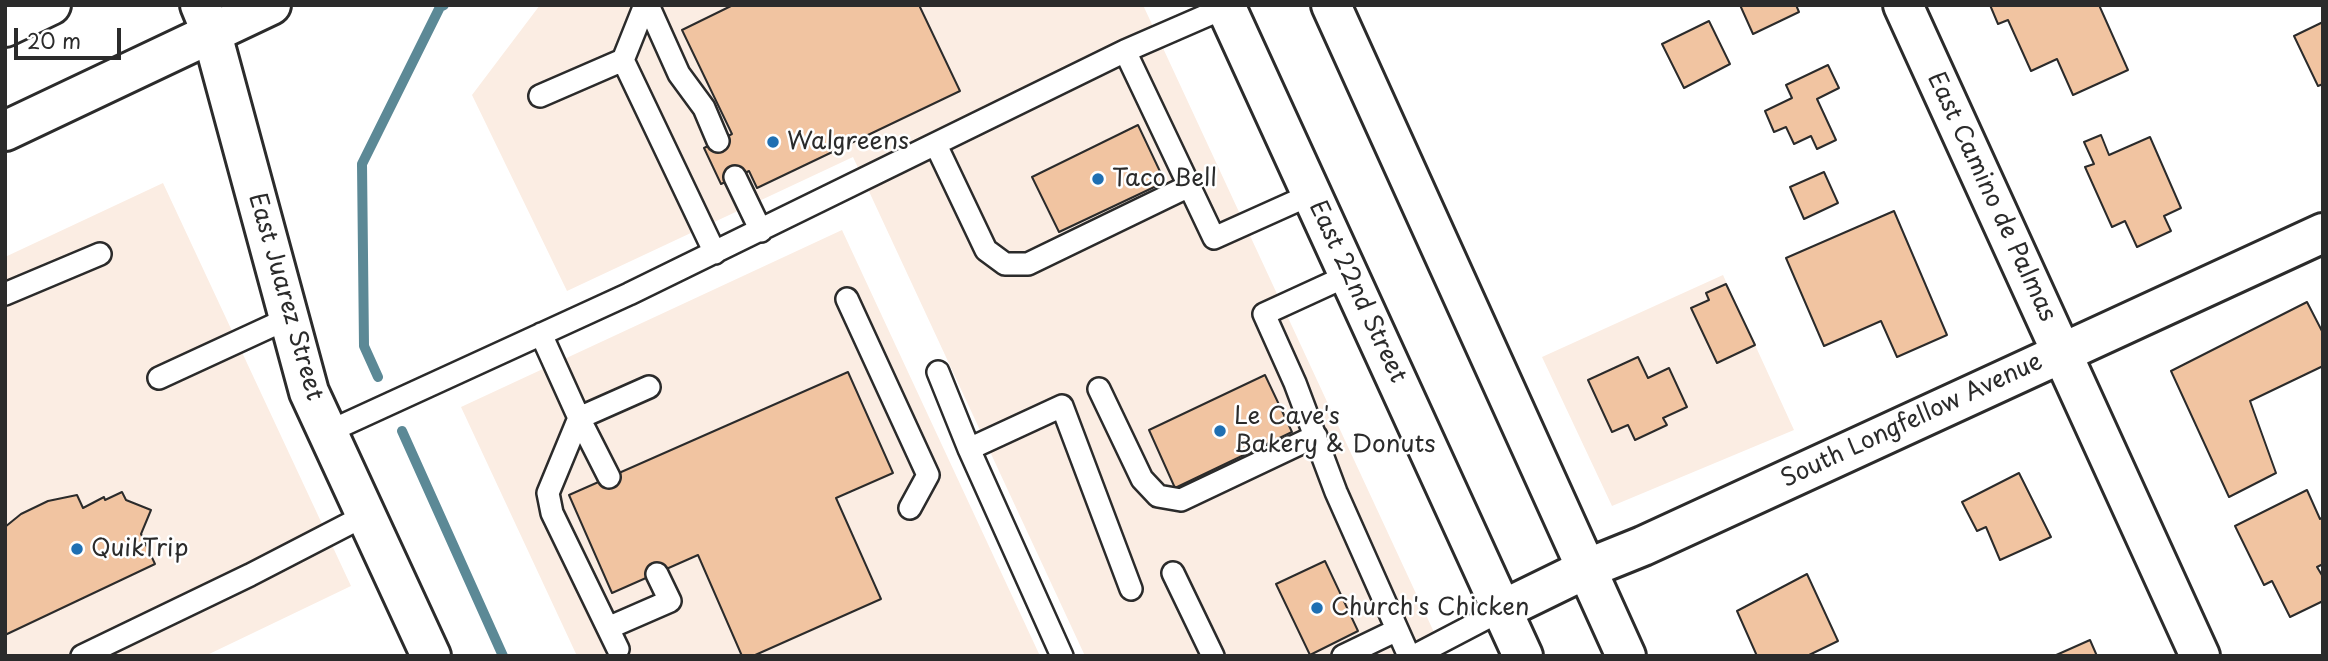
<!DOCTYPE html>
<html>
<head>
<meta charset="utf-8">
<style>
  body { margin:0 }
  #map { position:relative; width:2328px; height:661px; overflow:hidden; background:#fff; font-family:"Playpen Sans",sans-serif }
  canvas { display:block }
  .frame { position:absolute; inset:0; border:7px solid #2b2b2b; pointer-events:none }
  .scale { position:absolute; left:14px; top:28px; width:107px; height:32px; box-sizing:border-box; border:4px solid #2b2b2b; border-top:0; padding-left:9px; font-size:21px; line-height:24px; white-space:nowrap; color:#2b2b2b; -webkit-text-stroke:5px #fff; paint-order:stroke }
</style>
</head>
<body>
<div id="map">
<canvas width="2328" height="661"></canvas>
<div class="frame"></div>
<div class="scale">20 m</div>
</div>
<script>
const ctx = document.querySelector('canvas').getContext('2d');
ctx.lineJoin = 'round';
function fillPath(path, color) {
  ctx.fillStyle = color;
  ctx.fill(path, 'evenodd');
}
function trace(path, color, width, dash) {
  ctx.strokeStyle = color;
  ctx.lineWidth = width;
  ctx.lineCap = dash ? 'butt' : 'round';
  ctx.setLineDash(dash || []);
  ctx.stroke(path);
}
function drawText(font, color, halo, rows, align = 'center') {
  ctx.font = font + ' "Playpen Sans",sans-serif';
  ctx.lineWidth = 5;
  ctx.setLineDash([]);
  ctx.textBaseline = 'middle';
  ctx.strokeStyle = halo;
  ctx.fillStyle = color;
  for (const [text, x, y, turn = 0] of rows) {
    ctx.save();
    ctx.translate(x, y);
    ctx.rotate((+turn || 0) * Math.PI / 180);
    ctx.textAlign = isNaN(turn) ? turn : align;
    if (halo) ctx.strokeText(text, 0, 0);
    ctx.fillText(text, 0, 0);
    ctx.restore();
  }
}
const built = new Path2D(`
  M540,5H1143L1445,656H1085L853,157L567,291L472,95Z
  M163,183L351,586L205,656H5V257Z
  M842,230L1040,656H577L461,407Z
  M1723,275L1794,430L1612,506L1542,357Z`);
const stream = new Path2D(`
  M378,377L364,346L362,164L440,7L444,5
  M402,431L503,656`);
const building = new Path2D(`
  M733,5H919L960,91L757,188L749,171L721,184L704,148L732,134L682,30Z
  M1740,5H1796L1799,12L1753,34Z
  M1990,5H2099L2128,70L2073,95L2057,59L2031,71L2008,20L1998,24Z
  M1709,21L1730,64L1684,88L1662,44Z
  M2323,22V84L2318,86L2294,36Z
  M1828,65L1839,88L1817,99L1836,140L1817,149L1811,136L1794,144L1786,127L1774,132L1765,111L1792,98L1786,85Z
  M1138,125L1165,182L1059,232L1032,177Z
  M2101,135L2109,155L2150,137L2181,208L2164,216L2171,231L2137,247L2125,221L2112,227L2085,167L2094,164L2084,142Z
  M1824,172L1838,203L1804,219L1790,187Z
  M1894,211L1947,335L1897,357L1881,321L1824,346L1786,258Z
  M1726,284L1755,345L1717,363L1691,308L1709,300L1706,293Z
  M2307,302L2323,333V366L2250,401L2276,473L2229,497L2171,371Z
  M1638,357L1648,378L1669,368L1687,407L1663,418L1667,425L1635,440L1628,425L1612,432L1588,380Z
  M848,372L893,473L836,498L881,599L753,656H742L698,555L612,593L569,495Z
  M1265,375L1292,432L1175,488L1149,430Z
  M2019,473L2051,537L2000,560L1986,527L1977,531L1962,502Z
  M2307,490L2320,519L2323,517V564L2317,567L2323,577V601L2290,617L2272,581L2264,585L2235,526Z
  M122,492L126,500L151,510L141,534L155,564L5,635V527L21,514L48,501L77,495L83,508L104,497L105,500Z
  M1325,561L1358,631L1310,655L1276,584Z
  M1807,574L1838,641L1807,656H1757L1737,611Z
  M2090,640L2097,656H2054Z`);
const lane = new Path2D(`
  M645,5L623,60L715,253
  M648,5L679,74L704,108L718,141
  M1125,51L1214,238L1312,194
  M540,96L623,60
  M936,145L986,250L1005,264H1028L1189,186
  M735,177L761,231
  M1349,275L1264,314L1295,383L1336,492L1409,656
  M5,294L100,254
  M847,299L928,475L910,508
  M541,334L579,418L548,493L552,513L618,649
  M938,372L969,449L1062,656
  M159,378L289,318
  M1099,389L1142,479L1158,496L1181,500L1316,436
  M328,432L629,294L1125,51L1226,7
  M969,449L1062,406L1131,589
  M609,477L579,418L649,387
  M1173,573L1213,656
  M608,628L670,601L657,574
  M82,656L250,575L366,515
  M1343,656L1397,630
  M1414,656L1502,610`);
const street = new Path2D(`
  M200,5L212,34L309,392L431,656
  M1903,5L2200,656
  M1502,610L1586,569L1643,546L2323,233`);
const primary = new Path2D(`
  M1225,5L1523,656
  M1331,5L1626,656
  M5,27L51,5
  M5,131L271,5`);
const markers = [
  [773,142,7,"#1f6fb2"],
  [1098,179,7,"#1f6fb2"],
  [1220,431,7,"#1f6fb2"],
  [77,549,7,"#1f6fb2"],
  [1317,608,7,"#1f6fb2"]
];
const poiNames = [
  ["Walgreens",787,142],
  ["Taco Bell",1112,179],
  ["Le Cave's",1234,417],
  ["Bakery & Donuts",1234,445],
  ["QuikTrip",91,549],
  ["Church's Chicken",1331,608]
];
const streetNames = [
  ["East Camino de Palmas",1991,197,65],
  ["East 22nd Street",1357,292,65],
  ["East Juarez Street",285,297,74],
  ["South Longfellow Avenue",1912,421,-25]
];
fillPath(built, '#fbede3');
trace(stream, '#5c8996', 10);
fillPath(building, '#f1c4a1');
trace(building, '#2b2b2b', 2);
trace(lane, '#2b2b2b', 26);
trace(street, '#2b2b2b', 44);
trace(primary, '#2b2b2b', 44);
trace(lane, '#fff', 21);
trace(street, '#fff', 38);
trace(primary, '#fff', 38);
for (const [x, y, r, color] of markers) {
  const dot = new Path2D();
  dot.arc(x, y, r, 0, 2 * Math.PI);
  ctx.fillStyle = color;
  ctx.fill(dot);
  trace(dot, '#fff', 2.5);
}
drawText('24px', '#2b2b2b', '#fff', poiNames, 'left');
drawText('24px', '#2b2b2b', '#fff', streetNames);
</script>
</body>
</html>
